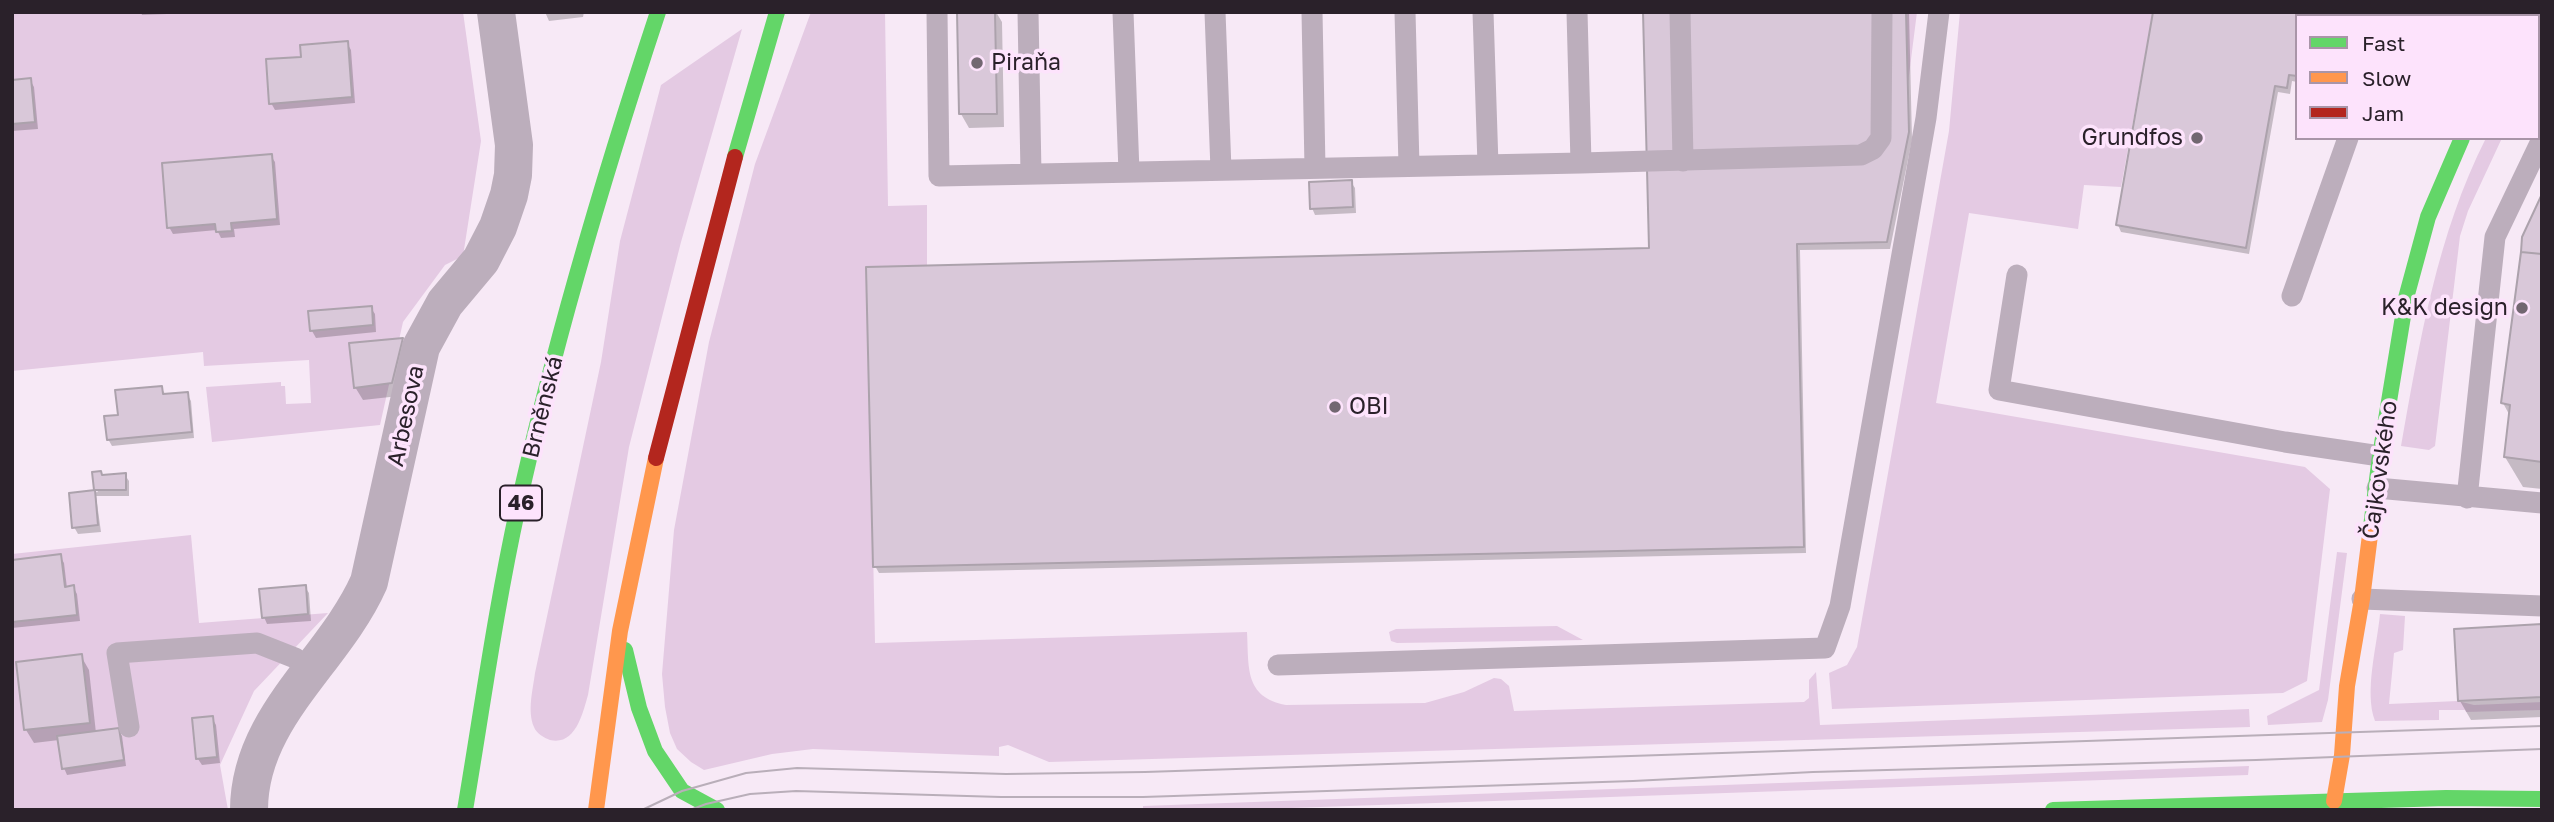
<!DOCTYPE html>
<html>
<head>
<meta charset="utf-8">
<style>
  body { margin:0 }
  #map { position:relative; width:2554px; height:822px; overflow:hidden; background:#f7e9f6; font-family:"Golos Text",sans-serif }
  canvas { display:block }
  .frame { position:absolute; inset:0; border:14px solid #2a212a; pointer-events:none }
  .legend { position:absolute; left:2295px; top:14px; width:245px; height:126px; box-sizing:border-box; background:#fde3fc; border:2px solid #a995a8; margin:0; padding:9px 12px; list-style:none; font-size:21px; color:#2a212a }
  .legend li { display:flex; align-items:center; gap:14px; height:35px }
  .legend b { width:35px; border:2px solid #a995a8 }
</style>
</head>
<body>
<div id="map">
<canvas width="2554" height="822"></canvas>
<div class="frame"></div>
<ul class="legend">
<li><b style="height:9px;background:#63d668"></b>Fast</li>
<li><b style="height:9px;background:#ff974d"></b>Slow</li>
<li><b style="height:9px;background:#b3261e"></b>Jam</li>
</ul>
</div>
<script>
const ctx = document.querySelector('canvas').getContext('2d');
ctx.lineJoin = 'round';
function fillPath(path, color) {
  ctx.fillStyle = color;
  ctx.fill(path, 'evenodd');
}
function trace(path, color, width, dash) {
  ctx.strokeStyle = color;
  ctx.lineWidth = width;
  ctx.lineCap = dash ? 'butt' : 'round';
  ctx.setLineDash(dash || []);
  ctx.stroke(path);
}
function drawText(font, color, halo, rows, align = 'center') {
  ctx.font = font + ' "Golos Text",sans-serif';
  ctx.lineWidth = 7;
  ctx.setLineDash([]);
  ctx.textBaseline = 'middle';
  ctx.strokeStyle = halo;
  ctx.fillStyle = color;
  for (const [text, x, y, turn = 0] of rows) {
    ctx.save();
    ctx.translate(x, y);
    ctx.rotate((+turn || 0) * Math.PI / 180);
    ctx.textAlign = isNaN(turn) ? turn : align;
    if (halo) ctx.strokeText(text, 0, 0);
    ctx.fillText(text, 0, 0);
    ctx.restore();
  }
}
const green = new Path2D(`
  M12,12H463L481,141L463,256L445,265L403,322L380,425L212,442L206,387L281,382V386H285L286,404L311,403L309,360L204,366L203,352L12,371Z
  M811,12H885L888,206L927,205V265L867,267L875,643L1247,632C1249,667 1244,697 1286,705L1425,703L1464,692L1494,678L1501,679L1509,686L1514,711L1804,702L1809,698V680L1816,672L1820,725L2249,709L2250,727L1049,762L1008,745L999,747V756L813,749L772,754L704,770L691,762L677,749L670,733L665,707L662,674L674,530L709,342L755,164Z
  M1906,12H1917L1908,83Z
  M1960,12H2153L2121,187L2084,185L2078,229L1969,213L1936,403L2305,467L2330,489L2307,681L2283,693L1832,709L1829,673L1847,665L1857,647L1949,131Z
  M742,29L681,242L629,447L588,695C583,712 576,746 550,740C544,738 536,733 534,727C527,711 533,689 535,673L601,362L620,241L661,85Z
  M2486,138H2502L2468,211L2460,236L2435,446L2429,450L2401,446C2420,340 2437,235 2486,138Z
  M191,535L199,623L328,613L254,691L220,765L228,810H12V554Z
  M2337,552L2347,553L2328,700L2322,722L2268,725L2267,716L2319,690Z
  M2380,614L2405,616L2403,650L2394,653L2389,704L2458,701L2474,705L2542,702V710L2466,712L2465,710H2439V720L2375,721C2364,692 2377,646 2380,614Z
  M1557,626L1583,640L1397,643L1391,641L1389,632L1396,629Z
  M2249,766L2248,775L1233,810H1143V806Z`);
const shadow = new Path2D(`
  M141,12H167V14L142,15Z
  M545,12H584L583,17L549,21Z
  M959,12H996L1002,22L1004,127L969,128L961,114Z
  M1645,12H1909L1912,140L1890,249L1800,250L1806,553L879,573L875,566L1651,250Z
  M2155,12H2330L2329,16H2297V82L2292,81L2290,94L2278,92L2249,254L2121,232L2118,225Z
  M347,43L351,50L355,103L275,110L271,103L303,58Z
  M30,80L34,87L38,129L12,131V81Z
  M271,156L275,162L280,225L234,229L235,237L221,238L217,230L173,234L169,227Z
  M1351,182L1355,188L1356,213L1315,215L1312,208Z
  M2542,200V489L2523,487L2505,457L2510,416L2503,403Z
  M371,308L375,314L376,332L316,338L312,331L310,313Z
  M402,340L410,354L399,396L363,400L355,387Z
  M161,387L165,394H187L191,401L194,438L112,446L108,439L120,417Z
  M125,475L129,481V496H96L101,532L78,534L74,527L71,495L98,492L96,489L102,477Z
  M60,556L64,563L67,588L73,587L77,594L80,621L12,628V561Z
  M305,587L309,593L311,621L267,624L264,617Z
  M2542,626V717L2471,720L2460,701Z
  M81,656L89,670L96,733L118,730L122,736L126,766L67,775L64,768L59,740L34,743L26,730Z
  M212,718L216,725L220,763L202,765L198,759Z`);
const building = new Path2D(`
  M957,12H995L997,114H959Z
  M1643,12H1906L1909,132L1887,242L1797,244L1804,547L873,567L866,267L1649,248Z
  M2153,12H2326L2325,16H2297V76L2289,75L2287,88L2275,86L2246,248L2116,225Z
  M348,41L352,97L269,104L266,59L301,57L300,45Z
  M31,78L35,122L12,124V80Z
  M272,154L277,219L231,223L232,231L216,232L215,224L167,228L162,163Z
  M1352,180L1353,207L1310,209L1309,182Z
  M2542,194V254L2521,252L2522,237Z
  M2521,252L2542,254V462L2504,457L2510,405L2501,403Z
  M372,306L373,325L310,331L308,311Z
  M403,338L392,383L354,388L349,343Z
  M162,386L163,394L188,392L192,432L107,440L104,416L118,415L115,390Z
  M101,471L102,475L126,473V490H94L92,472Z
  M95,490L98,525L72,528L69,493Z
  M61,554L65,587L74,585L77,615L12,622V560Z
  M306,585L308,614L262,618L259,589Z
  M2542,624V697L2458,701L2454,629Z
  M82,654L90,723L24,730L16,662Z
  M213,716L217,757L196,759L192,718Z
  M119,728L124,760L62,769L57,736Z`);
const lane = new Path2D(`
  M937,12L939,176L1581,163L1861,155L1873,149L1881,138L1882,12
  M1028,12L1031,174
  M1123,12L1129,172
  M1215,12L1221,170
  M1312,12L1315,168
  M1405,12L1409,166
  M1483,12L1488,165
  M1577,12L1581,163
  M1680,12L1683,161
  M2410,16H2411
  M2017,275L1999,390L2285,442L2380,456
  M2292,296L2348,138
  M2377,488L2542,503
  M2467,498L2495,237L2542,139
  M2362,599L2542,606
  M1278,665L1825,648L1840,606L1926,118L1939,12
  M129,727L117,653L257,643L295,658L311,672`);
const street = new Path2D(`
  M249,810C249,717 334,661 369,582L421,347L445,303L481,260L498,227L509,195L513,175L514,145L496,12`);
const fast = new Path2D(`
  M735,157L777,12
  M2371,527L2380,456L2406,298L2428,217L2462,138
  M625,650L639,708L655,751L682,791L717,810
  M465,810C482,709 496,607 518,507C555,339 604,175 658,12
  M2053,810L2446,798L2542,799`);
const slow = new Path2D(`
  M2535,16L2537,12
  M2334,801L2342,755L2347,686L2362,599L2371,527
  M596,810L620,631L656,458`);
const jam = new Path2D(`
  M656,458L735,157`);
const tram = new Path2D(`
  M642,810L682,791L746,773L797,768L1006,774L1145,772L2542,726
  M690,810L706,804L750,794L796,791L1001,797H1143L1633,781L1813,772L2256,760L2542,749`);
const markers = [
  [977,63,7,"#726771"],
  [2197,138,7,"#726771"],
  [2522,308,7,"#726771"],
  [1335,407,7,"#726771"]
];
const shields = [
  [521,503,42]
];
const shieldNames = [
  ["46",521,503]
];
const poiNames = [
  ["Piraňa",991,63],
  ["Grundfos",2183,138,"right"],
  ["K&K design",2508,308,"right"],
  ["OBI",1349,407]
];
const streetNames = [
  ["Brněnská",543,407,-76],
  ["Arbesova",406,416,-78],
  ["Čajkovského",2380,470,-82]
];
fillPath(green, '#e4cae3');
fillPath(shadow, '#0003');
fillPath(building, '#d9c8d9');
trace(building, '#aca2ac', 2);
trace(lane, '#bcaebc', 21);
trace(street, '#bcaebc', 38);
trace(fast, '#63d668', 16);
trace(slow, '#ff974d', 16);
trace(jam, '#b3261e', 16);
trace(tram, '#b9aeb9', 2);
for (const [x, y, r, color] of markers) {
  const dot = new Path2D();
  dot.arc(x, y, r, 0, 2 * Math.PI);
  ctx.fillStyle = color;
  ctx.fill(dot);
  trace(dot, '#fde3fc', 2.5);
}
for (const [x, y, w] of shields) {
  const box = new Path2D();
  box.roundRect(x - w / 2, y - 17.5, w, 35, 5);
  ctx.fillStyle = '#fde3fc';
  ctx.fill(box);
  trace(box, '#2a212a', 2);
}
drawText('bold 21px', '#2a212a', null, shieldNames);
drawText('23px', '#2a212a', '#fde3fc', poiNames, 'left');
drawText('23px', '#2a212a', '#fde3fc', streetNames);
</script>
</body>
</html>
